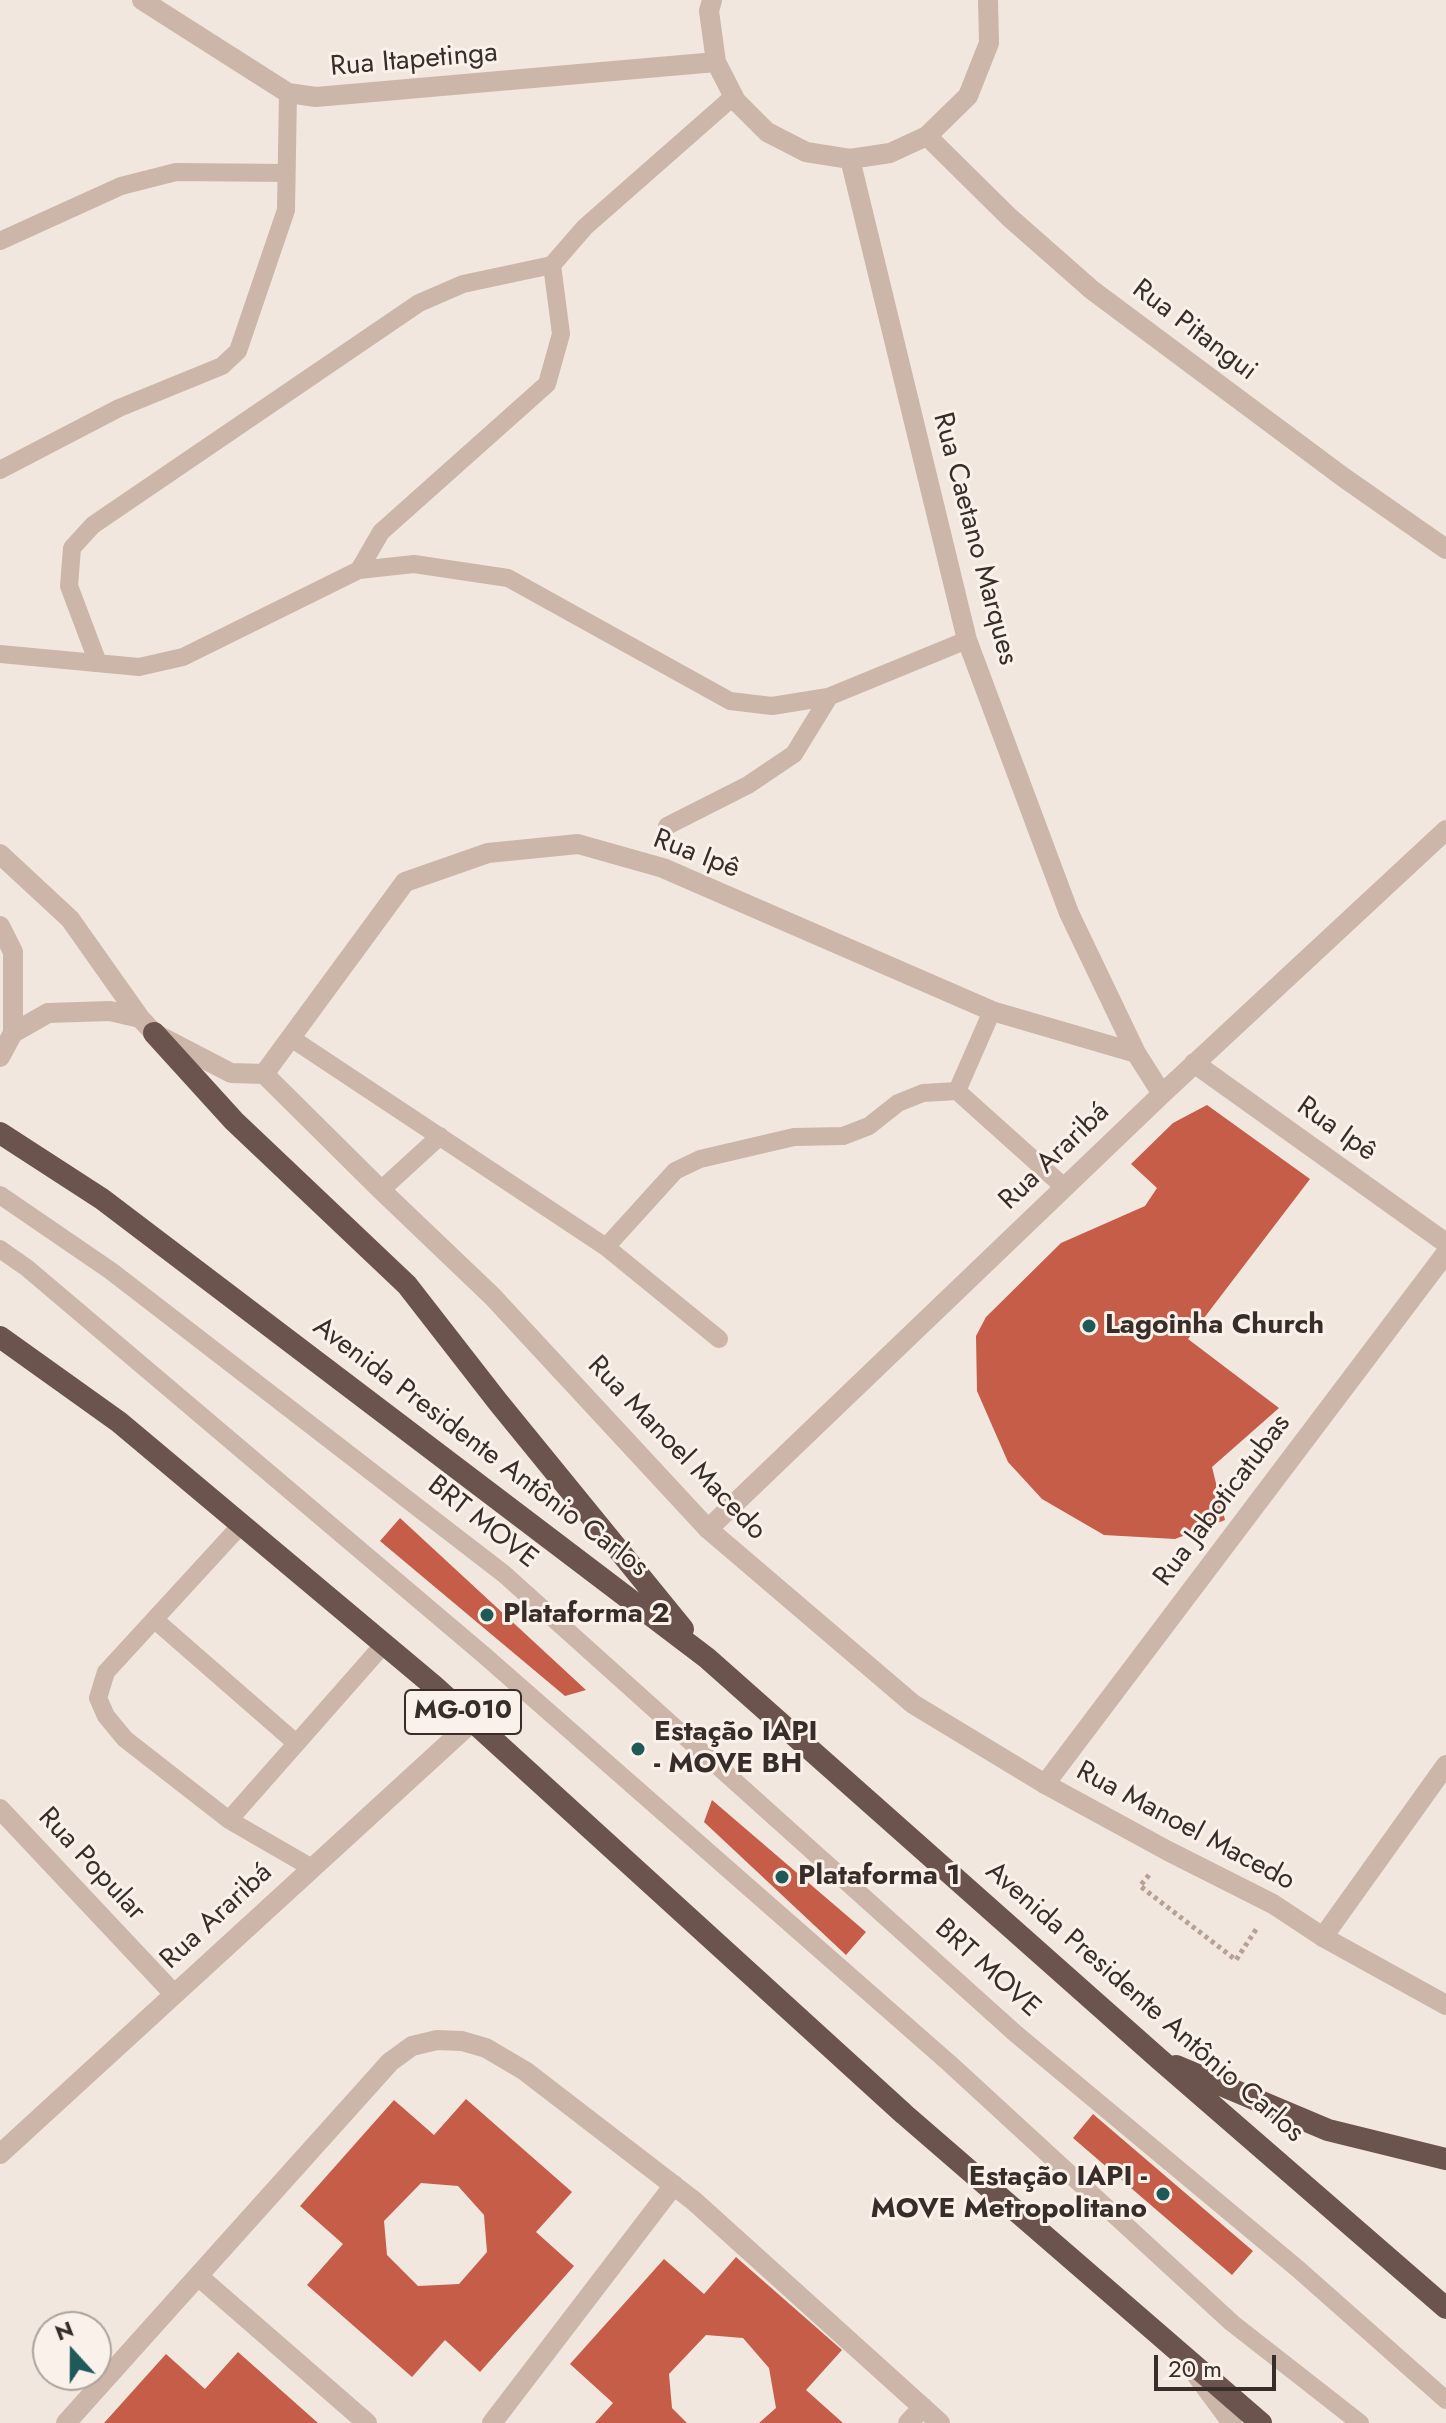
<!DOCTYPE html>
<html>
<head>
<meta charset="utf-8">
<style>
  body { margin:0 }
  #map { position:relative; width:1446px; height:2423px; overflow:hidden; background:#f2e7de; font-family:Jost,sans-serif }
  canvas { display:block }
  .north { position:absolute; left:32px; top:2311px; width:80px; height:80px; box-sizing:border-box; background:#faf1ea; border:2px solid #aca39d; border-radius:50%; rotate:339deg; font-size:22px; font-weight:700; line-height:32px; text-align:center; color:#382d29 }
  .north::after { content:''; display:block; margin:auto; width:28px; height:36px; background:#1f5a59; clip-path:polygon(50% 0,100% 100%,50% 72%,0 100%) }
  .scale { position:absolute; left:1154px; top:2355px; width:122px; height:36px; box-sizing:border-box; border:4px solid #382d29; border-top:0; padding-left:10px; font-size:24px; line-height:28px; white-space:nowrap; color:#382d29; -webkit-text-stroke:6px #faf1ea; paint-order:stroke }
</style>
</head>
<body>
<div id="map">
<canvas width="1446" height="2423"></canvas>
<div class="north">N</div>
<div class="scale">20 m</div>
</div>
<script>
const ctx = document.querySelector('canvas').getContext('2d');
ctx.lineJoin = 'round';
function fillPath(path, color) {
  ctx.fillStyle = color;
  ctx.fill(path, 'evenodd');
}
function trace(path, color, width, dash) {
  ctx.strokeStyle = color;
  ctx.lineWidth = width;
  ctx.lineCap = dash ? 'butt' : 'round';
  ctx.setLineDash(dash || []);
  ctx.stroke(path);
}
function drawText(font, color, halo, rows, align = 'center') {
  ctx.font = font + ' Jost,sans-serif';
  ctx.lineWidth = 6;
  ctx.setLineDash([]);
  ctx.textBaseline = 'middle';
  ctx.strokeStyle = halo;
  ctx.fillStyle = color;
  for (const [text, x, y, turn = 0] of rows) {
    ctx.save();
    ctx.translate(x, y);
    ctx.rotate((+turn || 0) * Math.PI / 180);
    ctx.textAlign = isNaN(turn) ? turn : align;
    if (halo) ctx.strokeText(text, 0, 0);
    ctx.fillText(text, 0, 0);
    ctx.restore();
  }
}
const building = new Path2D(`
  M1207,1105L1310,1179L1188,1339L1279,1408L1212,1467L1225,1520L1175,1539L1104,1535L1042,1499L1008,1462L977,1391L976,1336L986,1317L1061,1243L1145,1206L1157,1188L1131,1164L1173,1123Z
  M400,1518L586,1690L565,1696L380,1541Z
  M712,1800L866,1932L846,1955L704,1822Z
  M466,2099L572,2192L536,2232L574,2266L480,2372L445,2340L412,2377L307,2285L343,2244L300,2206L394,2100L434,2135ZM421,2183L458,2186L484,2215L487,2252L459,2284L418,2286L387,2255L384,2221Z
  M1093,2114L1253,2251L1232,2275L1073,2138Z
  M736,2257L842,2350L806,2390L843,2423H759L776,2408L769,2368L743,2338L706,2335L669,2374L672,2408L687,2423H595L613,2403L570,2364L664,2259L704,2294Z
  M238,2352L318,2423H104L166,2354L205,2389Z`);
const path = new Path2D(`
  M1149,1875L1140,1886L1236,1960L1257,1928`);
const service = new Path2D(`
  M0,241L121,186L176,172L286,173
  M0,470L119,408L222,366L238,351L286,210L288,93
  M359,570L381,532L547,384L561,334L552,265
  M0,654L139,667L183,657L359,570L414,564L508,578L730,701L772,706L828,697L967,640
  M98,663L69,586L72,548L93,525L419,303L463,284L552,265L585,227L734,96
  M667,826L748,785L794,754L829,697
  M291,1038L606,1247L719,1339
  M957,1091L992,1011
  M381,1190L440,1136
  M0,1195L111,1271L504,1574L1016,2034L1298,2269L1446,2400
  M606,1247L675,1171L700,1159L794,1137L843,1136L869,1126L898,1103L923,1093L957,1091L1064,1187
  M0,1249L27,1268L485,1656L949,2063L1232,2323L1360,2423
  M241,1525L106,1672L98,1698L106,1716L125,1739L229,1820L312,1868
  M155,1620L296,1743
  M229,1820L384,1644`);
const minor = new Path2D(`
  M850,159L967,640L1069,913L1136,1053
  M1194,1063L1446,1243
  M264,1074L405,882L488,853L578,844L663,868L992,1011L1136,1053L1162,1094
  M708,1529L1162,1094L1446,830
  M1045,1784L1446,1253
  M1323,1937L1446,1765
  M198,2276L367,2423
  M66,2423L390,2062L412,2046L437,2040L462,2041L486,2048L525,2071L694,2201L940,2423
  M492,2423L674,2185
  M908,2423L923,2407`);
const tertiary = new Path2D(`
  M142,0L288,93L316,97L716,62
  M712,0L709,11L716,62L736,101L767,132L806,152L850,159L890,153L927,136L968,96L989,43L988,0
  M927,136L1009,217L1092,290L1343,477L1446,549
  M0,854L70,919L140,1018L154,1033L231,1073L264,1074L381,1190L492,1296L708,1529L913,1704L1045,1784L1168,1851L1273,1904L1323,1937L1446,2005
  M0,926L13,952V1033L0,1057
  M13,1033L48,1013L110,1011L140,1018
  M0,1809L174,1994
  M0,2154L473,1721
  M1195,2373L1232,2423`);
const trunk = new Path2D(`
  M154,1033L234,1121L407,1285L498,1402L683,1629
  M0,1133L102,1199L707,1658L1158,2058L1446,2308
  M0,1337L119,1422L434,1686L904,2114L1261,2423
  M1176,2066L1328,2130L1446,2159`);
const markers = [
  [1089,1326,8,"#1f5a59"],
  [487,1615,8,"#1f5a59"],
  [638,1749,8,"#1f5a59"],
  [782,1877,8,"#1f5a59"],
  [1163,2194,8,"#1f5a59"]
];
const shields = [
  [463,1712,116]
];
const shieldNames = [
  ["MG-010",463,1712]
];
const streetNames = [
  ["Rua Itapetinga",414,61,-5],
  ["Rua Pitangui",1194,331,37],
  ["Rua Caetano Marques",974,539,75],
  ["Rua Ipê",696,855,21],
  ["Rua Ipê",1336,1130,35],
  ["Rua Araribá",1055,1157,-44],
  ["Avenida Presidente Antônio Carlos",480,1448,37],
  ["Rua Manoel Macedo",676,1449,46],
  ["Rua Jaboticatubas",1223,1501,-53],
  ["BRT MOVE",482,1523,38],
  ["Rua Manoel Macedo",1185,1827,28],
  ["Rua Popular",91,1865,47],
  ["Rua Araribá",217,1917,-43],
  ["BRT MOVE",987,1969,42],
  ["Avenida Presidente Antônio Carlos",1144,2003,41]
];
const poiNames = [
  ["Lagoinha Church",1105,1326],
  ["Plataforma 2",503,1615],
  ["Estação IAPI",654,1733],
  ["- MOVE BH",654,1765],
  ["Plataforma 1",798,1877],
  ["Estação IAPI -",1147,2178,"right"],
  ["MOVE Metropolitano",1147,2210,"right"]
];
fillPath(building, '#c55d49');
trace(path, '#b7a094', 5, [4, 4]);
trace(service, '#cbb6a9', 18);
trace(minor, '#cbb6a9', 20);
trace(tertiary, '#cbb6a9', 20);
trace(trunk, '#6a544d', 22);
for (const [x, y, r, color] of markers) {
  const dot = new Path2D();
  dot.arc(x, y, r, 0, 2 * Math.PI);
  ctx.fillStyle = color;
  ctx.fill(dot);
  trace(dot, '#faf1ea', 3);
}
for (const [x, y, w] of shields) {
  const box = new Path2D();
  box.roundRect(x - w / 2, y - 22, w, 44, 6);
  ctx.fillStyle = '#faf1ea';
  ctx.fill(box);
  trace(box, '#382d29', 2);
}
drawText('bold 26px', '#382d29', null, shieldNames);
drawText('28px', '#382d29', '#faf1ea', streetNames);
drawText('bold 28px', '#382d29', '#faf1ea', poiNames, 'left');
</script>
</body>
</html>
